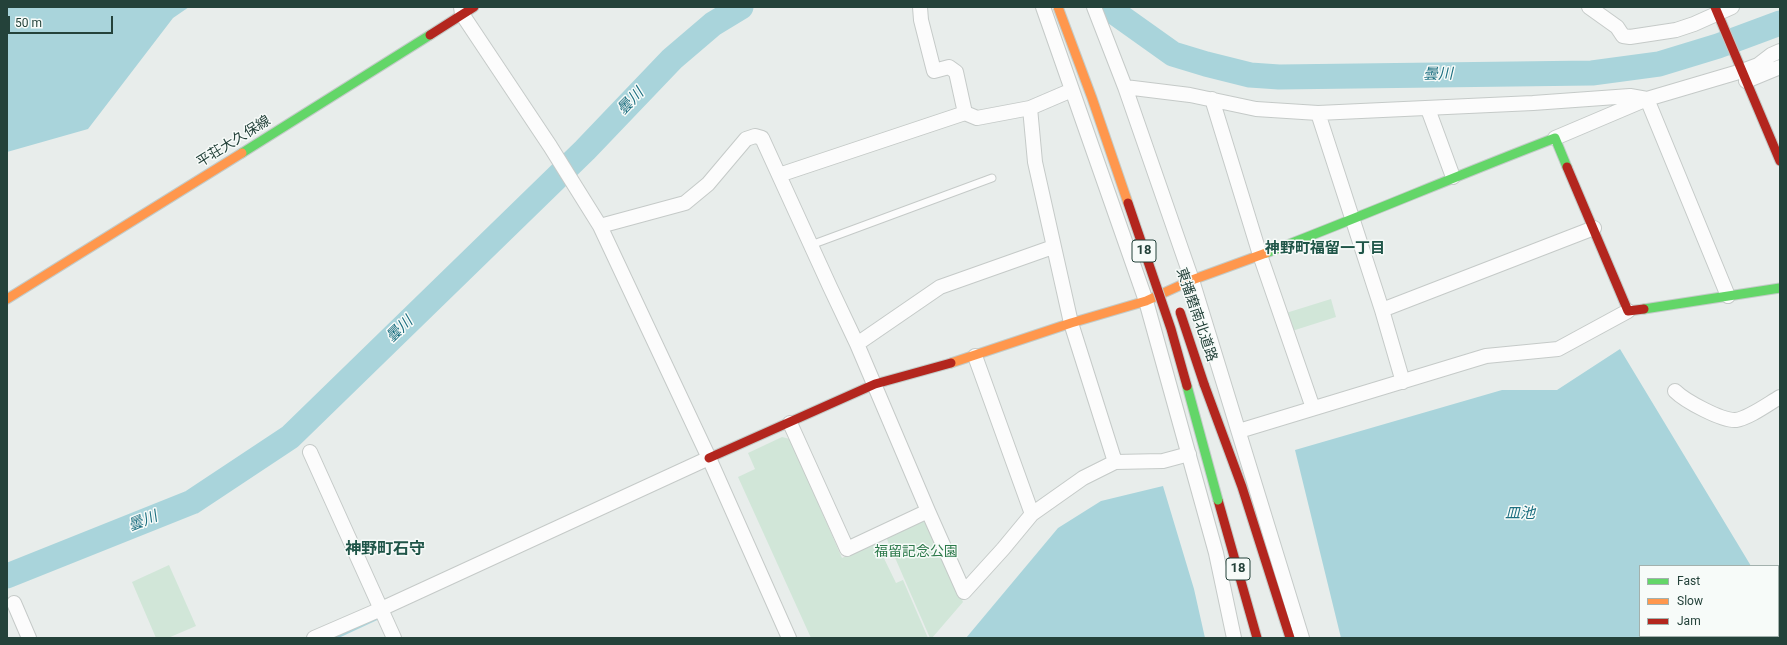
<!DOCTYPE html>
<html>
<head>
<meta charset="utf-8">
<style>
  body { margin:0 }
  #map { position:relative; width:1787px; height:645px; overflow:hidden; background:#e8edeb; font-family:Roboto,sans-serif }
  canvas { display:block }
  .frame { position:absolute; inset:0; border:8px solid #24423a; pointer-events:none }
  .legend { position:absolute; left:1639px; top:565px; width:140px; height:72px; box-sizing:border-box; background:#f7fbf9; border:1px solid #a3b1ad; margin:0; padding:5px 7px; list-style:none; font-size:12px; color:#24423a }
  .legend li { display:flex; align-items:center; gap:8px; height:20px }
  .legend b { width:20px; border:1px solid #a3b1ad }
  .scale { position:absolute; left:8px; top:16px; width:105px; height:18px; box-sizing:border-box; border:2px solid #24423a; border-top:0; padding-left:5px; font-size:12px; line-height:14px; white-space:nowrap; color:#24423a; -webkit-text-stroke:3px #f7fbf9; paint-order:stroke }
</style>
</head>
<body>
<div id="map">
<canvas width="1787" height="645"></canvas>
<div class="frame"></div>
<ul class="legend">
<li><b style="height:5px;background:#63d668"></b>Fast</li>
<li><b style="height:5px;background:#ff974d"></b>Slow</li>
<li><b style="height:5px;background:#b3261e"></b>Jam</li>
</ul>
<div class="scale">50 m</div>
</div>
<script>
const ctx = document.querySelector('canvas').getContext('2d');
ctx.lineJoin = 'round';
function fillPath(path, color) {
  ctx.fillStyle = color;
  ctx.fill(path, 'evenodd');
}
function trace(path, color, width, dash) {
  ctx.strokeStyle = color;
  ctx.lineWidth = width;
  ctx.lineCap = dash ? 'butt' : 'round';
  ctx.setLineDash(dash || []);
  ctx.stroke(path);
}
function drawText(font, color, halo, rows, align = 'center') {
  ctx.font = font + ' Roboto,"Noto Sans JP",sans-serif';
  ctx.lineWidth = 3;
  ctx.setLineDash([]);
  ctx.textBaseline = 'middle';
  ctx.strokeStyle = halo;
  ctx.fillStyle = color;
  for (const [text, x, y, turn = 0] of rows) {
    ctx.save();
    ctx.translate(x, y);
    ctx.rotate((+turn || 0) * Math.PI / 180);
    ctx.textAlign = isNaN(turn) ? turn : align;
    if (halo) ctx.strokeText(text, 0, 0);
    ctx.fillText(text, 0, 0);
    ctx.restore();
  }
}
const green = new Path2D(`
  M1331,299L1336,317L1292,331L1286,313Z
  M782,437L790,439L842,558L876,542L896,583L903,580L928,638H811L738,477L755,469L748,453Z
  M920,521L928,523L963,602L932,638H930L886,537Z
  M169,565L196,626L168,638H156L132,582Z`);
const water = new Path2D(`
  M7,7H189L173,18L88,129L7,152Z
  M1620,349L1751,566H1640V636H1778V610L1780,613V638H1341L1295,450L1502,390H1557Z
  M1163,486L1194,589L1205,638H966L1058,528L1101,501Z`);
const stream = new Path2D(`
  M334,638L377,618`);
const river = new Path2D(`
  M1107,7L1173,54L1206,64L1250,75L1279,77L1592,73L1659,64L1718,46L1780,23
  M7,576L192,502L290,437L585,150L672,59L713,24L741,7`);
const lane = new Path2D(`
  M811,245L992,178`);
const street = new Path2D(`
  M461,7L462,14L550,146L600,226L709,458L789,638
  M920,7L921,20L934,71L949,67L956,72L965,113
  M1043,7L1146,301L1216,553L1234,638
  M1094,7L1125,87L1192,280L1302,638
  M1589,7L1617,27L1623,36L1630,37L1676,30L1694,24L1732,7
  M1746,81L1780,67
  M1125,87L1190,95L1256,109L1318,113L1533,103L1630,96L1647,99
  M1212,99L1260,255L1313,408
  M1647,99L1728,296
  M1030,108L1035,162L1071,323L1115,462
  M1428,109L1453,177
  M1318,113L1382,310L1403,382
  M1555,138L1647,99L1742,71L1758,65L1771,55L1780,51
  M779,175L965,113L977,118L1030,108L1072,90
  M600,226L685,203L708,184L746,139L755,136L762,138L830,287L857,344L928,511L964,592L1003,549L1032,514L1083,478L1115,462L1163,461L1189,454
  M1382,310L1594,228
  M857,344L940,287L1053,247
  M975,356L1032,514
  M1675,391C1685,401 1722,421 1736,420C1749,418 1768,404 1780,397
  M790,423L847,549L928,511
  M1239,431L1486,356L1558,349L1628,311
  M310,452L394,638
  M14,603L29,638
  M314,638L381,609L709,458`);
const fast = new Path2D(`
  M242,153L430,35
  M1266,253C1363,216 1458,175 1555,138L1567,167
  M1644,309L1780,288`);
const slow = new Path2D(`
  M7,299L242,153
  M951,363L1071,323L1146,301L1192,280L1266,253`);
const jam = new Path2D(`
  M1715,7L1780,161
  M430,35L474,7
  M1567,167L1628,311L1644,309
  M1204,384L1242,487L1290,638
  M709,458L875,384L951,363
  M1218,500L1257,638`);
const fastBridge = new Path2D(`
  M1187,386L1218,500`);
const slowBridge = new Path2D(`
  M1058,7L1092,98L1128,203`);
const jamBridge = new Path2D(`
  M1128,203L1171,329L1187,386
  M1180,312L1204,384`);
const shields = [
  [1144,251,24],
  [1238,569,24]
];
const shieldNames = [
  ["18",1144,251],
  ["18",1238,569]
];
const streetNames = [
  ["平荘大久保線",234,142,-32],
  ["東播磨南北道路",1196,315,71]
];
const parkNames = [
  ["福留記念公園",916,552]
];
const waterNames = [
  ["曇川",1438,75,-1],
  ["曇川",631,102,-46],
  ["曇川",400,330,-44],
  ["皿池",1520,514],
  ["曇川",143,522,-22]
];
const neighbourhoodNames = [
  ["神野町福留一丁目",1325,249]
];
const quarterNames = [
  ["神野町石守",385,550]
];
fillPath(green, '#d1e6d8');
fillPath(water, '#a9d4db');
trace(stream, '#a9d4db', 4);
trace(river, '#a9d4db', 25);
trace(lane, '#c5cac8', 9);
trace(street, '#c5cac8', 16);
trace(fast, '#c3cbc8', 11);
trace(slow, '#c3cbc8', 11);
trace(jam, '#c3cbc8', 11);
trace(lane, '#fcfcfc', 7);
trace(street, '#fcfcfc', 14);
trace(fast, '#63d668', 9);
trace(slow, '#ff974d', 9);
trace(jam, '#b3261e', 9);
trace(fastBridge, '#c3ccc9', 11, []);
trace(slowBridge, '#c3ccc9', 11, []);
trace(jamBridge, '#c3ccc9', 11, []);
trace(fastBridge, '#63d668', 9);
trace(slowBridge, '#ff974d', 9);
trace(jamBridge, '#b3261e', 9);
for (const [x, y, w] of shields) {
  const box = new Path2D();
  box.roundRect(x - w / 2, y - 11, w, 22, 3);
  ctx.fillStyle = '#f7fbf9';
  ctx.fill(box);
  trace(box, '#24423a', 1);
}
drawText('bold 13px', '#24423a', null, shieldNames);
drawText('14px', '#24423a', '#f7fbf9', streetNames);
drawText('14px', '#2d7a4b', '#f7fbf9', parkNames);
drawText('italic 15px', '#1c6f80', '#f7fbf9', waterNames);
drawText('bold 15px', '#1f5548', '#f7fbf9', neighbourhoodNames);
drawText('bold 16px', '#1f5548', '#f7fbf9', quarterNames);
</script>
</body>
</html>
